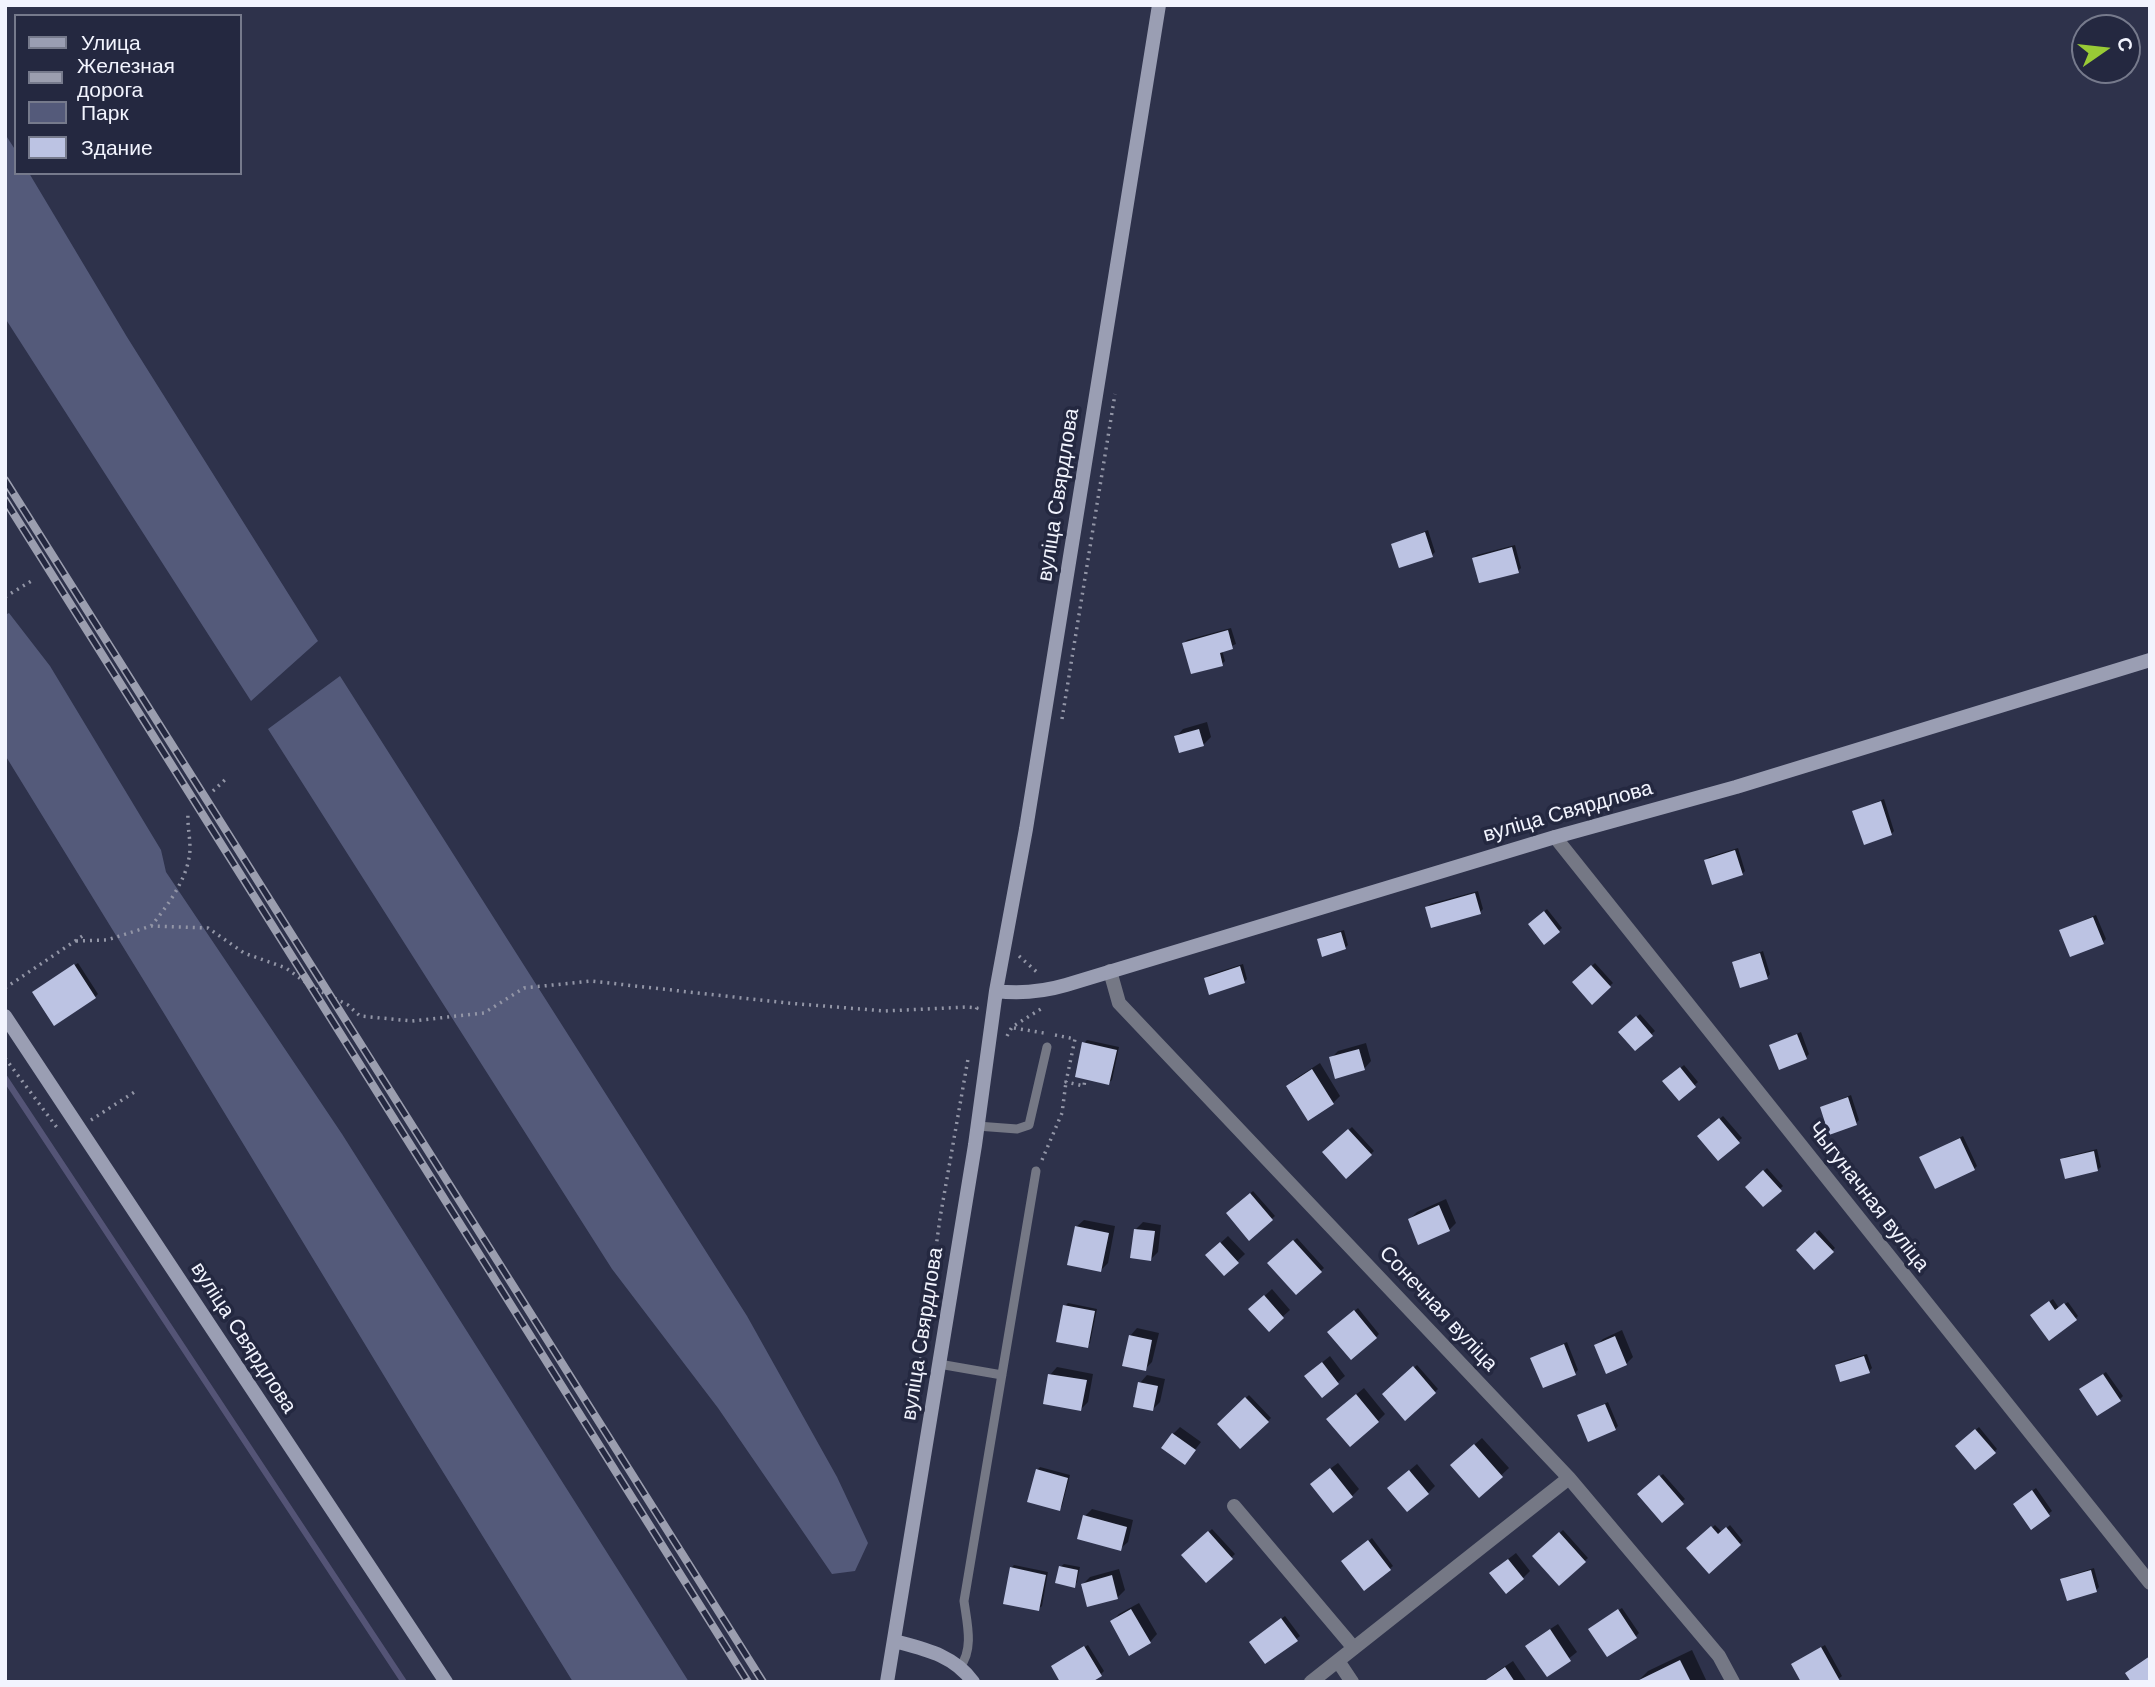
<!DOCTYPE html>
<html>
<head>
<meta charset="utf-8">
<style>
  body { margin:0 }
  #map { position:relative; width:2155px; height:1687px; overflow:hidden; background:#2e324b; font-family:Arial,sans-serif }
  canvas { display:block }
  .frame { position:absolute; inset:0; border:7px solid #f2f4fe; pointer-events:none }
  .legend { position:absolute; left:14px; top:14px; width:228px; height:161px; box-sizing:border-box; background:#242840; border:2px solid #767a8c; margin:0; padding:9px 12px; list-style:none; font-size:21px; color:#f2f4fe }
  .legend li { display:flex; align-items:center; gap:14px; height:35px }
  .legend b { width:35px; border:2px solid #767a8c }
  .north { position:absolute; left:2071px; top:14px; width:70px; height:70px; box-sizing:border-box; background:#242840; border:2px solid #767a8c; border-radius:50%; rotate:76deg; font-size:19px; font-weight:700; line-height:28px; text-align:center; color:#f2f4fe }
  .north::after { content:''; display:block; margin:auto; width:24px; height:32px; background:#99cb36; clip-path:polygon(50% 0,100% 100%,50% 72%,0 100%) }
</style>
</head>
<body>
<div id="map">
<canvas width="2155" height="1687"></canvas>
<div class="frame"></div>
<ul class="legend">
<li><b style="height:9px;background:#9a9eb3"></b>Улица</li>
<li><b style="height:9px;background:#9b9eaf"></b>Железная дорога</li>
<li><b style="height:19px;background:#545a7a"></b>Парк</li>
<li><b style="height:19px;background:#bcc3e3"></b>Здание</li>
</ul>
<div class="north">С</div>
</div>
<script>
const ctx = document.querySelector('canvas').getContext('2d');
ctx.lineJoin = 'round';
function fillPath(path, color) {
  ctx.fillStyle = color;
  ctx.fill(path, 'evenodd');
}
function trace(path, color, width, dash) {
  ctx.strokeStyle = color;
  ctx.lineWidth = width;
  ctx.lineCap = dash ? 'butt' : 'round';
  ctx.setLineDash(dash || []);
  ctx.stroke(path);
}
function drawText(font, color, halo, rows, align = 'center') {
  ctx.font = font + ' Arial,sans-serif';
  ctx.lineWidth = 7;
  ctx.setLineDash([]);
  ctx.textBaseline = 'middle';
  ctx.strokeStyle = halo;
  ctx.fillStyle = color;
  for (const [text, x, y, turn = 0] of rows) {
    ctx.save();
    ctx.translate(x, y);
    ctx.rotate((+turn || 0) * Math.PI / 180);
    ctx.textAlign = isNaN(turn) ? turn : align;
    if (halo) ctx.strokeText(text, 0, 0);
    ctx.fillText(text, 0, 0);
    ctx.restore();
  }
}
const green = new Path2D(`
  M5,134L16,151V173H29L127,337L318,641L251,701L5,318Z
  M9,613L50,666L161,850L166,872L342,1134L689,1682H573L417,1430L165,1015L5,755V615Z
  M340,676L747,1316L837,1477L868,1543L855,1571L832,1574L718,1408L612,1269L268,729Z`);
const shadow = new Path2D(`
  M1428,530L1435,552L1432,555L1393,545Z
  M1515,545L1521,568L1518,571L1474,558L1477,555Z
  M1231,628L1236,644L1222,650L1225,661L1222,664L1184,643L1187,640Z
  M1207,722L1211,737L1204,744L1180,751L1176,737L1183,729Z
  M1884,799L1894,831L1891,834L1854,811Z
  M1738,848L1745,871L1742,874L1706,860L1709,857Z
  M1478,891L1483,909L1480,912L1427,907L1430,904Z
  M1547,909L1562,928L1545,942L1533,921Z
  M2096,915L2106,939L2103,942L2061,930Z
  M1344,930L1348,945L1345,948L1319,940L1322,937Z
  M1763,951L1770,974L1767,978L1734,963Z
  M78,963L98,994L95,997L37,989Z
  M1595,963L1613,983L1592,1002L1574,982Z
  M1243,964L1247,979L1244,982L1206,978L1209,975Z
  M1640,1014L1655,1031L1635,1049L1620,1032Z
  M1801,1032L1809,1054L1806,1057L1771,1045Z
  M1087,1040L1119,1047L1112,1080L1108,1083L1084,1043Z
  M1366,1043L1371,1061L1364,1069L1331,1058L1338,1051Z
  M1320,1063L1340,1096L1333,1103L1288,1086L1295,1079Z
  M1684,1065L1698,1082L1679,1099L1664,1082Z
  M1851,1095L1859,1120L1856,1123L1822,1107Z
  M1723,1116L1742,1138L1718,1159L1702,1134Z
  M1352,1127L1374,1151L1347,1176L1325,1152Z
  M1963,1136L1977,1166L1974,1169L1925,1155Z
  M2097,1149L2101,1167L2097,1170L2062,1160L2065,1157Z
  M1767,1168L1783,1186L1763,1205L1747,1187Z
  M1253,1191L1275,1216L1249,1238L1228,1213Z
  M1446,1199L1456,1223L1449,1230L1410,1219L1417,1212Z
  M1084,1220L1115,1226L1108,1263L1101,1270L1076,1227Z
  M1143,1222L1161,1225L1158,1252L1151,1259L1136,1229Z
  M1819,1230L1835,1248L1815,1267L1798,1250Z
  M1228,1236L1245,1254L1224,1274L1215,1248Z
  M1297,1238L1324,1268L1296,1293L1269,1263Z
  M1272,1289L1290,1310L1269,1329L1258,1302Z
  M2053,1299L2059,1308L2068,1302L2078,1316L2075,1319L2035,1312Z
  M1068,1303L1097,1309L1090,1343L1087,1346L1065,1306Z
  M1358,1308L1379,1334L1376,1337L1333,1329Z
  M1137,1328L1159,1333L1152,1362L1145,1369L1130,1336Z
  M1622,1330L1633,1357L1626,1364L1596,1346L1603,1339Z
  M1567,1342L1578,1370L1575,1373L1533,1358Z
  M1867,1354L1872,1368L1869,1371L1837,1366L1840,1362Z
  M1330,1356L1345,1376L1322,1396L1314,1369Z
  M1417,1365L1438,1389L1406,1418L1384,1394Z
  M1057,1367L1093,1374L1088,1402L1081,1409L1050,1375Z
  M2106,1372L2123,1396L2120,1399L2085,1387Z
  M1147,1375L1165,1379L1160,1402L1153,1409L1140,1383Z
  M1364,1388L1385,1414L1378,1421L1335,1412Z
  M1249,1395L1271,1418L1241,1447L1219,1424Z
  M1608,1402L1618,1426L1615,1429L1579,1416Z
  M1180,1427L1201,1442L1185,1463L1173,1434Z
  M1979,1427L1997,1449L1994,1452L1960,1443Z
  M1482,1438L1509,1468L1479,1496L1459,1458Z
  M1338,1463L1359,1489L1352,1496L1319,1477Z
  M1417,1464L1435,1486L1428,1493L1397,1481Z
  M1040,1467L1070,1475L1062,1506L1059,1509L1037,1470Z
  M1663,1474L1685,1499L1662,1520L1639,1494Z
  M2036,1488L2052,1511L2032,1527L2018,1501Z
  M1092,1509L1133,1520L1128,1542L1120,1549L1085,1516Z
  M1715,1525L1722,1532L1730,1525L1743,1541L1709,1571L1689,1548Z
  M1212,1529L1235,1554L1207,1581L1184,1555Z
  M1563,1530L1588,1558L1559,1584L1535,1556Z
  M1372,1538L1393,1566L1365,1588L1347,1558Z
  M1516,1553L1530,1571L1523,1578L1499,1566Z
  M1064,1564L1080,1567L1077,1582L1074,1586L1060,1567Z
  M1014,1565L1048,1572L1042,1606L1038,1609L1011,1568Z
  M2094,1568L2099,1587L2096,1590L2062,1580L2065,1577Z
  M1119,1569L1125,1590L1118,1597L1083,1584L1090,1577Z
  M1139,1603L1157,1634L1150,1642L1112,1622L1119,1614Z
  M1622,1608L1639,1633L1636,1636L1593,1626Z
  M1285,1616L1300,1636L1266,1662L1254,1639Z
  M1558,1624L1577,1652L1548,1675L1535,1639Z
  M1088,1645L1104,1671L1101,1674L1056,1664Z
  M1825,1645L1842,1676L1835,1682H1803L1797,1661Z
  M1692,1650L1707,1682H1637L1648,1671Z
  M1513,1661L1527,1682H1485L1492,1675Z`);
const stream = new Path2D(`
  M5,1078L404,1682`);
const building = new Path2D(`
  M1425,532L1433,557L1399,568L1391,544Z
  M1512,547L1519,573L1479,583L1472,558Z
  M1228,630L1233,649L1220,653L1223,666L1191,674L1182,643Z
  M1199,729L1204,746L1179,753L1174,736Z
  M1881,801L1892,835L1864,845L1852,811Z
  M1735,850L1743,875L1712,885L1704,860Z
  M1475,893L1481,914L1431,928L1425,907Z
  M1544,911L1560,932L1544,945L1528,924Z
  M2093,917L2104,944L2070,957L2059,930Z
  M1341,932L1346,949L1322,957L1317,939Z
  M1760,953L1768,979L1740,988L1732,962Z
  M74,964L96,998L54,1026L32,992Z
  M1591,965L1611,987L1592,1005L1572,982Z
  M1240,966L1245,983L1209,995L1204,978Z
  M1636,1016L1653,1036L1635,1051L1618,1032Z
  M1797,1034L1807,1059L1779,1070L1769,1045Z
  M1082,1042L1117,1050L1109,1085L1075,1077Z
  M1359,1049L1365,1070L1335,1079L1329,1057Z
  M1680,1067L1696,1087L1679,1101L1662,1081Z
  M1312,1069L1334,1104L1308,1121L1286,1086Z
  M1848,1097L1857,1125L1829,1135L1820,1107Z
  M1719,1118L1740,1143L1718,1161L1697,1136Z
  M1348,1129L1372,1155L1346,1179L1322,1152Z
  M1960,1138L1975,1170L1935,1189L1919,1157Z
  M2094,1151L2098,1171L2065,1179L2060,1159Z
  M1763,1170L1782,1191L1763,1207L1745,1187Z
  M1250,1193L1273,1220L1249,1241L1226,1213Z
  M1439,1205L1450,1231L1418,1245L1408,1219Z
  M1075,1226L1109,1233L1101,1272L1067,1265Z
  M1134,1229L1155,1231L1151,1261L1130,1258Z
  M1815,1232L1834,1252L1814,1270L1796,1250Z
  M1293,1240L1322,1272L1296,1295L1267,1263Z
  M1220,1242L1239,1263L1224,1276L1205,1255Z
  M1264,1295L1284,1318L1269,1332L1248,1309Z
  M2049,1301L2055,1310L2064,1303L2077,1320L2049,1341L2030,1315Z
  M1063,1305L1095,1311L1088,1348L1056,1342Z
  M1354,1310L1377,1338L1351,1360L1327,1332Z
  M1129,1335L1152,1340L1146,1371L1122,1366Z
  M1615,1336L1627,1365L1606,1374L1594,1345Z
  M1564,1344L1576,1375L1543,1388L1530,1358Z
  M1864,1356L1870,1373L1840,1382L1835,1365Z
  M1322,1362L1339,1384L1322,1398L1304,1376Z
  M1413,1366L1436,1393L1405,1421L1382,1394Z
  M1048,1374L1087,1380L1081,1411L1043,1404Z
  M2103,1374L2121,1401L2097,1416L2079,1389Z
  M1138,1382L1158,1386L1153,1411L1133,1407Z
  M1356,1394L1379,1422L1350,1447L1326,1419Z
  M1245,1397L1269,1422L1240,1449L1217,1424Z
  M1605,1404L1616,1430L1588,1442L1577,1415Z
  M1975,1429L1996,1453L1975,1470L1955,1446Z
  M1172,1433L1196,1450L1185,1465L1161,1448Z
  M1474,1444L1503,1477L1479,1498L1450,1465Z
  M1330,1468L1353,1497L1333,1513L1310,1484Z
  M1036,1469L1068,1478L1060,1511L1027,1502Z
  M1409,1470L1429,1494L1407,1512L1387,1488Z
  M1659,1475L1684,1504L1662,1523L1637,1494Z
  M2032,1490L2050,1516L2031,1530L2013,1504Z
  M1083,1515L1127,1527L1121,1551L1077,1539Z
  M1711,1526L1718,1534L1726,1527L1741,1545L1709,1574L1686,1548Z
  M1208,1531L1233,1559L1206,1583L1181,1555Z
  M1559,1532L1586,1562L1559,1586L1532,1556Z
  M1368,1540L1391,1570L1364,1591L1341,1561Z
  M1508,1559L1524,1579L1506,1594L1489,1573Z
  M1059,1566L1078,1570L1075,1588L1055,1583Z
  M1010,1567L1046,1575L1039,1611L1003,1604Z
  M2091,1570L2097,1592L2067,1601L2060,1579Z
  M1112,1575L1118,1599L1087,1607L1081,1584Z
  M1131,1609L1151,1643L1129,1656L1110,1621Z
  M1618,1609L1637,1638L1607,1657L1588,1629Z
  M1281,1618L1298,1641L1265,1664L1249,1642Z
  M1550,1629L1571,1661L1547,1677L1525,1646Z
  M1084,1646L1102,1676L1092,1682H1060L1051,1666Z
  M1821,1647L1840,1681L1801,1682L1791,1664Z
  M2150,1656V1682H2131L2125,1673Z
  M1680,1660L1691,1682H1635Z
  M1505,1667L1515,1682H1483Z`);
const path = new Path2D(`
  M5,597L33,580
  M1062,719L1115,394
  M213,791L228,777
  M151,926C166,908 185,882 189,858C192,844 187,828 188,813
  M76,941L107,940L151,926L208,928L244,953L286,968L312,987L348,1005L360,1016L412,1021L484,1013L524,988L591,981L787,1003L885,1011L967,1007L977,1008L976,1010
  M1019,956L1039,974
  M5,988L84,935
  M1014,1028L1044,1033
  M1055,1035L1075,1039L1066,1082L1084,1086L1085,1079
  M1007,1036L1012,1027L1044,1007
  M5,1058L58,1129
  M91,1120L136,1091
  M1042,1160L1062,1113L1066,1082
  M917,1387L940,1218L968,1059`);
const lane = new Path2D(`
  M977,1126L1017,1129L1029,1125L1047,1047
  M939,1364L1002,1375
  M960,1667C974,1649 967,1623 964,1601L1036,1171`);
const street = new Path2D(`
  M1555,837L2150,1583
  M1110,971L1119,1003L1569,1478L1719,1656L1733,1682
  M1234,1506L1353,1647
  M1338,1661L1352,1682
  M1311,1682L1569,1478`);
const secondary = new Path2D(`
  M996,991C1021,994 1042,992 1066,985L1555,837L1736,787L2150,660
  M5,1016L446,1682
  M894,1641C924,1649 954,1655 973,1682
  M887,1682L975,1145L996,991L1026,829L1159,5`);
const rail = new Path2D(`
  M5,480L763,1682
  M5,500L748,1682`);
const streetNames = [
  ["вуліца Свярдлова",1059,495,-81],
  ["вуліца Свярдлова",1568,812,-16],
  ["Чыгуначная вуліца",1868,1197,52],
  ["Сонечная вуліца",1438,1309,47],
  ["вуліца Свярдлова",923,1334,-81],
  ["вуліца Свярдлова",243,1338,57]
];
fillPath(green, '#545a7a');
fillPath(shadow, '#0007');
trace(stream, '#545476', 6);
fillPath(building, '#bcc3e3');
trace(path, '#9396a7', 3.5, [2, 5]);
trace(lane, '#757885', 9);
trace(street, '#757885', 14);
trace(secondary, '#9a9eb3', 14);
trace(rail, '#9b9eaf', 8);
trace(rail, '#242840', 5, [16]);
drawText('21px', '#f2f4fe', '#242840', streetNames);
</script>
</body>
</html>
